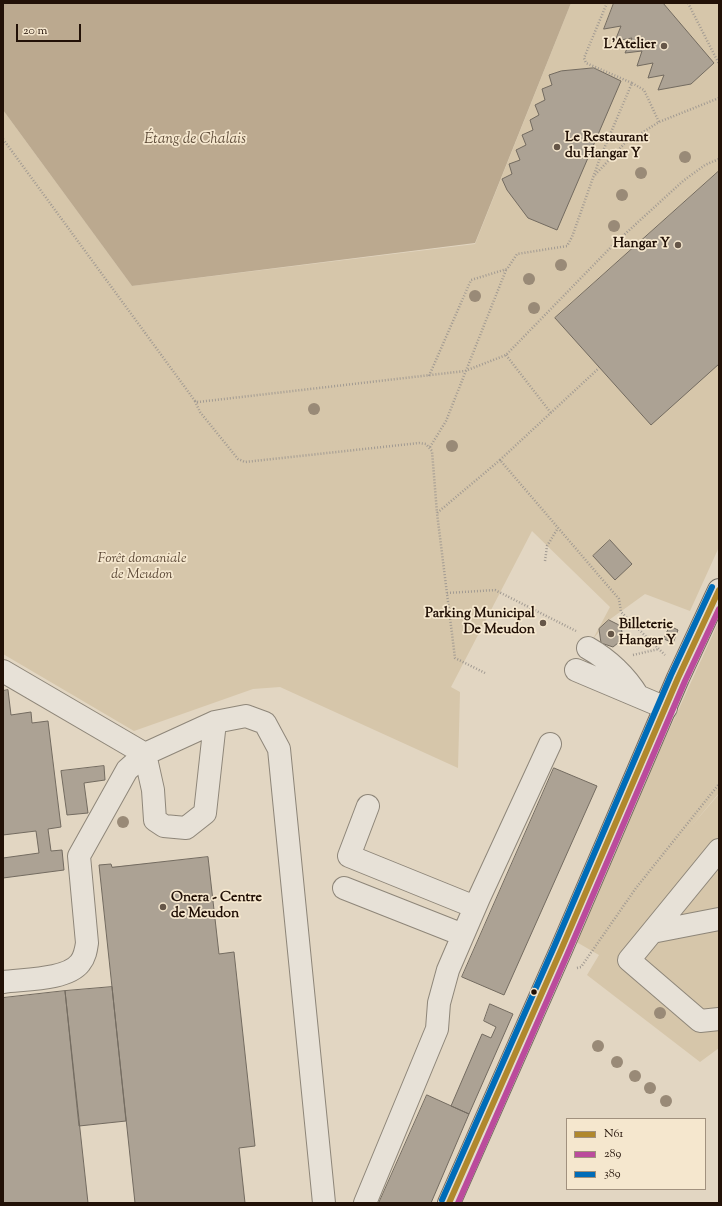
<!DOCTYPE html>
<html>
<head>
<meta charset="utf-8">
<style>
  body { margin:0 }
  #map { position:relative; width:722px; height:1206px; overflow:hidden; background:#e2d6c2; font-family:"Sorts Mill Goudy",serif }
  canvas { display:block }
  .frame { position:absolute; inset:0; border:4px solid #221107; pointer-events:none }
  .legend { position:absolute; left:566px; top:1118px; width:140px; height:72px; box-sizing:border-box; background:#f5e7ce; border:1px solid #a1917e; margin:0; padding:5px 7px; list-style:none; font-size:12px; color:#221107 }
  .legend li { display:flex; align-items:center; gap:8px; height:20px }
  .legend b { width:20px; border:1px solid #a1917e }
  .scale { position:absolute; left:16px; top:24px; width:65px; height:18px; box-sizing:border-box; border:2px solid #221107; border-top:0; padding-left:5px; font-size:12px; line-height:14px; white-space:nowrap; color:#221107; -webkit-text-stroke:3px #f5e7ce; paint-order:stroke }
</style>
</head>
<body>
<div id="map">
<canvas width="722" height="1206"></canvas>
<div class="frame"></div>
<ul class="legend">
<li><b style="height:5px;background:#b0882d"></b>N61</li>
<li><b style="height:5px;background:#bb4b9c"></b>289</li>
<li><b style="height:5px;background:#006cb8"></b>389</li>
</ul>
<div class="scale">20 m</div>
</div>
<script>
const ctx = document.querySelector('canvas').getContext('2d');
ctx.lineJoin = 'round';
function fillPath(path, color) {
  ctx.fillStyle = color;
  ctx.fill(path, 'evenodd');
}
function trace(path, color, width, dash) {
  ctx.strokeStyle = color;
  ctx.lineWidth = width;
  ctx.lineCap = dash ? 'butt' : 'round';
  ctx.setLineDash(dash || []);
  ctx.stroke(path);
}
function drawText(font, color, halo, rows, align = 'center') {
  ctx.font = font + ' "Sorts Mill Goudy",serif';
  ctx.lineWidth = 3.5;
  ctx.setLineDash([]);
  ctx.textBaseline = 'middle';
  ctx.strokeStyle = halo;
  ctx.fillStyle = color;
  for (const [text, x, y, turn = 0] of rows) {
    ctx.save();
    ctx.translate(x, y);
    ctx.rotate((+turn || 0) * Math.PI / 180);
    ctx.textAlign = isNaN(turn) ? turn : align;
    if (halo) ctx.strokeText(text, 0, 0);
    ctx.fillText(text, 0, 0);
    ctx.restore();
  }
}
const green = new Path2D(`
  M571,3H719V547L690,611L645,594L609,620L593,639L610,607L532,531L451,687L460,692L458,768L280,687L253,689L134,731L3,654V110L132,286L475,244Z
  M719,621V793L689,829L719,794V1048L700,1062L587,975L599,955L573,940Z`);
const water = new Path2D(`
  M3,3H571L475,243L132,286L3,110Z`);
const building = new Path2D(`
  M614,3H663L714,63L691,84L658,90L664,75L648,78L653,63L637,66L642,51L625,53L632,38L615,41L621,26L604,29Z
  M594,68L621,81L557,230L528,218L507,190L502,179L512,174L509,164L520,160L516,150L526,145L522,135L533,130L530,120L539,115L535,105L545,100L542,89L552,85L549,75L561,71Z
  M719,171V364L651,425L555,318Z
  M610,540L632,564L615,580L593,556Z
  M609,620L621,626L623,639L613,647L601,643L599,629Z
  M670,626L678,630L673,643L664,639Z
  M8,690L11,715L31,712L32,723L48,721L61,827L48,829L51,851L62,850L64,870L3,878V858L39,853L36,831L3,835V691Z
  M104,766L105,780L84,783L88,813L67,815L61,771Z
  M554,768L597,786L504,995L462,977Z
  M208,857L219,954L234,952L255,1146L239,1148L245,1203H135L99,865L111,864L112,867Z
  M112,987L126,1121L79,1126L65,991Z
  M65,991L88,1203H3V998Z
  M490,1004L513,1014L469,1114L451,1106L482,1034L491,1038L496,1027L484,1021Z
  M427,1095L469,1114L431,1203H379Z`);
const path = new Path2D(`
  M688,3L719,64
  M632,83L644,90L659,122
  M3,139L195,401L198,402L465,371L506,355L614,244L683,181L705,165L719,159
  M593,177L624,144L659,122L719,98
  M506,355L551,413
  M429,376L471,280L507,269L517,254L567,246L572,237L600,158L632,83L586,63L584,58L607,3
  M195,401L200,412L238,459L245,462L419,443L426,444L432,451L437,513
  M430,447L446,421L506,270
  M500,460L599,368
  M545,561L547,546L558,528
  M447,593L495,590L576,631
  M633,655L659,649
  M485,673L455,658L437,513L500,460L619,599L621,612L665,655
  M577,968L581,967L636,888L719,784`);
const minor = new Path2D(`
  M588,648C609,660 625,675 638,696
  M576,670L666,708
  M3,671L145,754L127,770L79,856L87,943C86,950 85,957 80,963C67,980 24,979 3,982
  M215,722L205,813L186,828L164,826L155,820L153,790L145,754L215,722L246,716L265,723L279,749L324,1203
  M368,806L349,856L475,907
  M719,850L652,932L719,919
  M344,888L463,935
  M652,932L629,960L700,1021L719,1019
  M365,1203L437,1029L439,1003L448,970L479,898L550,744`);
const major = new Path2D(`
  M449,1203L561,950L678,678L719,590`);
const bus1 = new Path2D(`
  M449,1203L561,950L678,678L719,590`);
const bus2 = new Path2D(`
  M458,1203L568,953L685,681L719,609`);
const bus3 = new Path2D(`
  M442,1200L554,947L671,675L712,587`);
const trees = [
  [685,157],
  [641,173],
  [622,195],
  [614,226],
  [561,265],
  [529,279],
  [475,296],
  [534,308],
  [314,409],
  [452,446],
  [123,822],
  [660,1013],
  [598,1046],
  [617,1062],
  [635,1076],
  [650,1088],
  [666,1101]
];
const markers = [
  [664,46,4,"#655648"],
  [557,147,4,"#655648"],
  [678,245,4,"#655648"],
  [543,623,4,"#655648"],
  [611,634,4,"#655648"],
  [163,907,4,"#655648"],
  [534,992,3.5,"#221107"]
];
const poiNames = [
  ["L'Atelier",656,46],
  ["Le Restaurant",565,139,"left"],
  ["du Hangar Y",565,155,"left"],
  ["Hangar Y",670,245],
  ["Parking Municipal",535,615],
  ["De Meudon",535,631],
  ["Billeterie",619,626,"left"],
  ["Hangar Y",619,642,"left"],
  ["Onera - Centre",171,899,"left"],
  ["de Meudon",171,915,"left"]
];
const parkNames = [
  ["Forêt domaniale",142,560],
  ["de Meudon",142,576]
];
const waterNames = [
  ["Étang de Chalais",195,140]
];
fillPath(green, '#d6c6aa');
fillPath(water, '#bba98f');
fillPath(building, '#aca294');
trace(building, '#736b60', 1);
trace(minor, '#8e8679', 24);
trace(major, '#736b60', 24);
trace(path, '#a19a92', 2.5, [1, 2]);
trace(minor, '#e7e1d7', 22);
trace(major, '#e4ddd0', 22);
trace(bus1, '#b0882d', 6);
trace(bus2, '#bb4b9c', 6);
trace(bus3, '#006cb8', 6);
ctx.fillStyle = '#998a77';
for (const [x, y] of trees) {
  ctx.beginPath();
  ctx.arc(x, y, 6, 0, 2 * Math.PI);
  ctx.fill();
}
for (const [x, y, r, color] of markers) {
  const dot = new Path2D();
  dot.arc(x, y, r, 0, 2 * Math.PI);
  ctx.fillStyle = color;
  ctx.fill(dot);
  trace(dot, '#f5e7ce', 1.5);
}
drawText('bold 14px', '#221107', '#f5e7ce', poiNames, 'right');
drawText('italic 14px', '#5e4b39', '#f5e7ce', parkNames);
drawText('italic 15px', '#5f4d3a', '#f5e7ce', waterNames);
</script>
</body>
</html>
